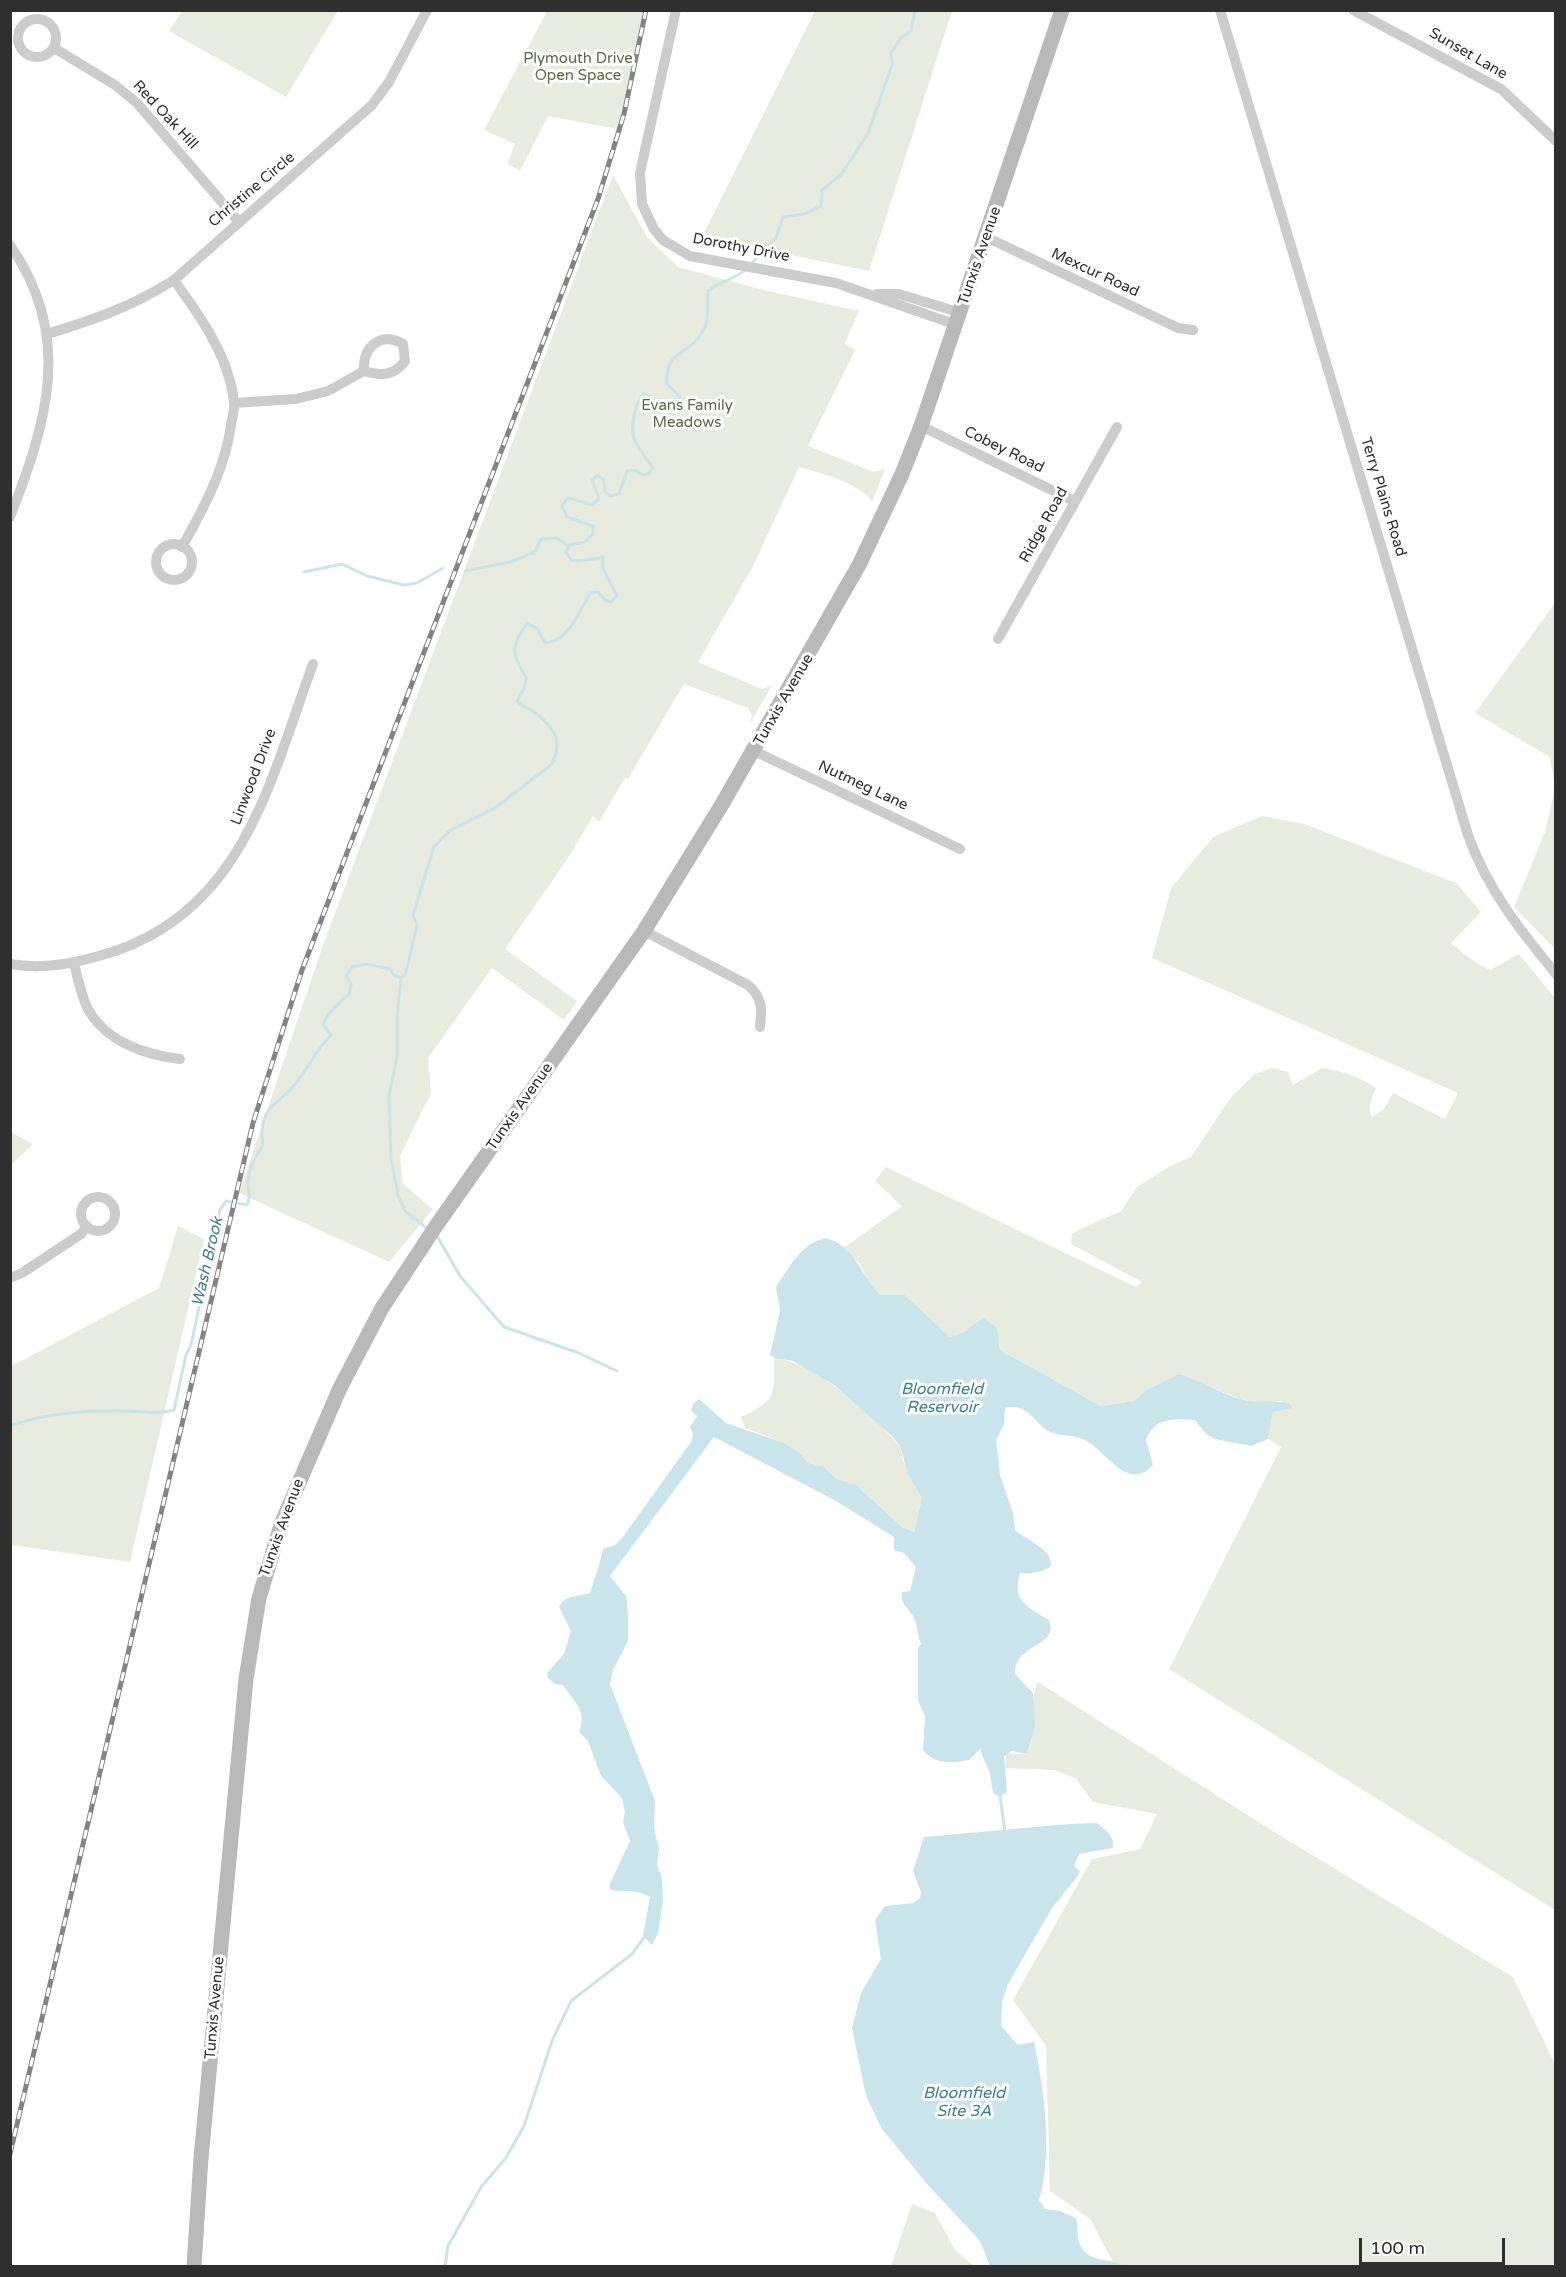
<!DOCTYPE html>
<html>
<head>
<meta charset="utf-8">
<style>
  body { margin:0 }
  #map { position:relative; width:1566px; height:2277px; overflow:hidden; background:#fff; font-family:"Varela Round",sans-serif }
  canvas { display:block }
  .frame { position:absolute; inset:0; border:12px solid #2f2f2f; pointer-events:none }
  .scale { position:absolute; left:1359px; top:2238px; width:146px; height:27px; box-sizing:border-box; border:3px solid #2f2f2f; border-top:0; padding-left:8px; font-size:18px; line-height:21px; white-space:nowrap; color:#2f2f2f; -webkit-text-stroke:4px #fff; paint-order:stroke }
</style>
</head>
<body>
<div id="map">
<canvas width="1566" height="2277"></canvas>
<div class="frame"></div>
<div class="scale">100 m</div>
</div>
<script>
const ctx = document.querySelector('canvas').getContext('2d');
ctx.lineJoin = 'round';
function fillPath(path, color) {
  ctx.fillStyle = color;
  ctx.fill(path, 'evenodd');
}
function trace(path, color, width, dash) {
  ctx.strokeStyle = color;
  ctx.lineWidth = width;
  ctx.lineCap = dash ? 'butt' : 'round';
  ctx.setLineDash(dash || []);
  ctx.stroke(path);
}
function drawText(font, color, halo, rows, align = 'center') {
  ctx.font = font + ' "Varela Round",sans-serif';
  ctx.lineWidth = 6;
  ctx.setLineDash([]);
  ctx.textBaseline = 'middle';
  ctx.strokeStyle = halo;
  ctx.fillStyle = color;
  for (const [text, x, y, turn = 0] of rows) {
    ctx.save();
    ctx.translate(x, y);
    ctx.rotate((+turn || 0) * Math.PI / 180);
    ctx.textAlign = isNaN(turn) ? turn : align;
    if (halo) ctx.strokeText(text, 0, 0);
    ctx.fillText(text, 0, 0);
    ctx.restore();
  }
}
const green = new Path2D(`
  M183,10H338V11L286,97L169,31Z
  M547,11H646L618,129L548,116L520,171L507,164L515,144L484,130Z
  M815,11H952L869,271L702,237Z
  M613,175L647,237L678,267L768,291L859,311L845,343L855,350L808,446L874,472L885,469L872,502C863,484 818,472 799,467L752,568L698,662L762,689L772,685L749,725L752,715L748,708L684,684L628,779L625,778L599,822L593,816L568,858L505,949L577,1001L564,1020L492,968L428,1058L431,1093L400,1156L403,1184L433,1209L389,1262L239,1193L322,948Z
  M1555,603V949L1514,907L1545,832L1555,787L1550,757L1475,713Z
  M1262,816L1304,824L1456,883L1481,912L1451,943L1472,960L1490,970L1519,954L1555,998V1910L1169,1669L1281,1447L1268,1439L1273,1412L1280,1409L1281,1401L1257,1403L1241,1399L1178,1374L1146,1390L1134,1401L1101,1406L1000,1350L999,1340L967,1329L958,1336L949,1338L905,1295H880L871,1287L860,1264L842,1249L902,1206L875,1181L886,1167L1136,1287L1142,1282L1071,1244L1072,1233L1121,1211L1137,1187L1170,1166L1191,1157L1231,1097L1255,1074L1271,1068L1288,1072L1293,1085L1322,1068C1343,1071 1358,1076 1376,1088C1372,1097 1367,1107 1372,1117L1384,1109L1393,1093L1445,1119L1458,1093L1152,958L1171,888L1213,837Z
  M11,1132L33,1144L11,1165Z
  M178,1226L204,1239L130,1562L11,1545V1365L21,1361L159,1288Z
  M774,1358C812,1360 875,1417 900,1446L903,1460L922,1498L914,1532L902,1527L856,1485L837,1479L822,1466L808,1463L799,1452L784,1443L745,1428L741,1417C777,1400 774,1396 774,1358Z
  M1038,1682L1276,1833L1513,1977L1555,2064V2266H1115L1090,2219L1050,2191L1046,2046L1013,2000L1092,1859L1140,1849L1157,1814L1093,1802L1076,1779L1055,1770L1005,1768L1006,1753L1027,1754C1039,1730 1027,1705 1038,1682Z
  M912,2204L935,2213L955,2250L974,2266H891Z`);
const water = new Path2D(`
  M826,1238C855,1246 861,1276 880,1295H905L949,1337C963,1336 972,1324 984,1318L997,1328L1000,1350L1101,1406L1134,1401L1146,1390L1178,1374C1201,1380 1221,1394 1244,1400C1259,1404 1275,1399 1290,1404L1292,1408L1273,1412L1268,1439L1251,1446L1215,1439L1206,1434L1195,1420C1173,1418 1154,1418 1146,1440L1153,1465C1128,1493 1106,1451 1085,1440C1073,1434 1059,1437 1048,1431C1034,1422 1027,1402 1005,1408L1004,1424L996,1440L1000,1475L1013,1513L1015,1530C1026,1541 1053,1548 1051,1566C1040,1574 1032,1573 1020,1573C1011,1601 1029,1608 1049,1620L1051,1629C1047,1648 1014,1647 1015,1674L1033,1693L1035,1727L1027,1754L1012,1751L1004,1756L1007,1792L1000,1797L993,1793L990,1774L980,1749L969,1760C951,1763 935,1765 923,1750L925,1717L918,1700V1648L921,1644C917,1635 918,1625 913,1616C908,1607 900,1604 902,1592L910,1591L916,1567L904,1553L894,1550V1537L836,1501L714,1437L610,1576L626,1596L628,1613V1641L613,1670L610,1684L655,1801L654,1829L659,1849L657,1864L662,1879L663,1900L658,1933L652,1945L643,1936L650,1897C633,1888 627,1893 611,1890L609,1886L630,1841L623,1822L625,1812L622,1798L601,1776L588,1741L579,1732C588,1711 573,1701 563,1685L555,1684L548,1678L547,1673L564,1654L571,1631L559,1607C566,1594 578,1597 590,1593C595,1577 600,1564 603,1549L615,1545L623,1537L691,1442L693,1435L690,1427L697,1416L691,1411L693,1404L699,1399L726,1423L784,1443L799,1452L808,1463L822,1466L837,1479L856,1485L902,1527L914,1532L922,1498L908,1474L900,1446L892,1436L834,1385L793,1361L774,1358L770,1355L780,1311L776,1287C789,1268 801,1243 826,1238Z
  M1097,1823C1105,1830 1115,1836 1113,1848L1079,1854L1074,1866L1080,1871L1077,1877L1052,1908L1008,1984L1002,2002L1001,2026L1018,2045L1034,2042C1044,2089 1053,2154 1039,2200L1045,2209L1060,2211L1076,2218C1079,2227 1076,2234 1079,2242C1088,2265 1107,2256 1123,2266H990L980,2241L928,2185L882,2129L866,2096L852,2028L861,1993L881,1959L875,1920L885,1906L913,1903L920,1898L921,1892L913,1871L924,1837L1069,1824Z`);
const stream = new Path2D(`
  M750,265L776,238L783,217L804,214L821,206L822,190L841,175L868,133L892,65L891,53L900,39L911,31L915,10
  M465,571L510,562L535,552L541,539L557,538L569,546
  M304,572L342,564L367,576L404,585L417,583L443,568
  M401,978L397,1018V1057L389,1096L391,1158L398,1195L405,1211L429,1230
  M437,1236L460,1276L504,1327L579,1353L617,1371
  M10,1426C43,1413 92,1410 127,1411C145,1412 158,1414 174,1410L186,1355L191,1345L220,1210L226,1201L247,1205C252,1196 247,1190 248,1181C249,1167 256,1155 263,1145C257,1105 279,1106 297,1082C309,1066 317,1049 331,1035L323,1024L329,1013L350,993L351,984L346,976L352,967L366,964L390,969L394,975L401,978L406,973L417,924L413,915L434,847L449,831L495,808L552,764C564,741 553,726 533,711C527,707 522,707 517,701L525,686L526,677C512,656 510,645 527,624L537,628L545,643C569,641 579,612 590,593L598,592L605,600L611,602L617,596L603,568V557C592,561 583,559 572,561L566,552L570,545L585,542L593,534V526L567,517L562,506L568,498L592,505L599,499L592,480L597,475L604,480L605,491L610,496L619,494L627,471L635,470L643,475L649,473L653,468C647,459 638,449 634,439C630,427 635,404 643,394L650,396L655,410C668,417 679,411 680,397L667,384C665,349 687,357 702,333C710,322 707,303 708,291C720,281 735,279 745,270
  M1000,1795L1005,1833
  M445,2266L448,2246L481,2187L505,2159L524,2126L552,2041L571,2001L632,1954L645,1936`);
const minor = new Path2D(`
  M676,10L640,173L642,204L654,229L663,240L690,256L836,283L957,325
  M1220,10L1468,835C1487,889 1520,930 1556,974
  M1353,10L1501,89L1556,141
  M18 38a19 19 0 1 1 38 0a19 19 0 1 1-38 0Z
  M54,48L115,85L137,103L238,221
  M986,237L1178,328L1193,330
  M10,245C74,337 47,422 10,517
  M174,280C200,316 229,356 234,402C235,409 232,418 231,425C225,470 204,507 182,547
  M877,294H899L961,313
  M47,334C96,319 131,307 174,280L372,105L389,82L427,10
  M234,403L296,399L328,391L364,371C381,376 394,376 405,361L403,344C381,331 362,347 364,371
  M921,426L1074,501
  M156 562a18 18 0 1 1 36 0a18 18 0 1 1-36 0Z
  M998,639L1117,427
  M754,751L960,849
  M644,931L748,985C763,998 762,1009 760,1027
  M10,964C44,970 77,963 109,953C244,911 270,780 313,664
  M74,964C78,978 81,996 88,1009C106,1042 146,1055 180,1059
  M81 1214a17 17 0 1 1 34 0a17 17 0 1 1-34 0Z
  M10,1278L22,1273L81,1234L87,1226`);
const secondary = new Path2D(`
  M194,2266L201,2158L246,1679L259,1598L282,1522L340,1388L382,1308L436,1226L644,931L721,806L859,565L902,474L921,426L1062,10`);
const rail = new Path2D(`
  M10,2154L253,1123L302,970L598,199L624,114L646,10`);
const streetNames = [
  ["Sunset Lane",1468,54,30],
  ["Red Oak Hill",165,115,47],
  ["Christine Circle",252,190,-40],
  ["Dorothy Drive",741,248,11],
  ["Tunxis Avenue",980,256,-71],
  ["Mexcur Road",1095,273,25],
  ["Cobey Road",1004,450,26],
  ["Terry Plains Road",1383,497,73],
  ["Ridge Road",1044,525,-61],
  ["Tunxis Avenue",784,700,-60],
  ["Linwood Drive",254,777,-69],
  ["Nutmeg Lane",863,786,25],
  ["Tunxis Avenue",520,1107,-55],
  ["Tunxis Avenue",282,1528,-70],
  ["Tunxis Avenue",215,2008,-85]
];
const parkNames = [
  ["Plymouth Drive",578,59],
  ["Open Space",578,76],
  ["Evans Family",687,406],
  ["Meadows",687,423]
];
const waterNames = [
  ["Wash Brook",208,1262,-77],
  ["Bloomfield",942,1390],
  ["Reservoir",942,1408],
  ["Bloomfield",964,2094],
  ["Site 3A",964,2112]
];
fillPath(green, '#e8ecde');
fillPath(water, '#cae4eb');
trace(stream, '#cae4eb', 3);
trace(minor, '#ccc', 10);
trace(secondary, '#b9b9b9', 15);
trace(rail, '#848484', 5);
trace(rail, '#fff', 3, [9]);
drawText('15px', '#2f2f2f', '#fff', streetNames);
drawText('15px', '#5a6a3d', '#fff', parkNames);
drawText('italic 16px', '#3e7f90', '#fff', waterNames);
</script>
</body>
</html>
